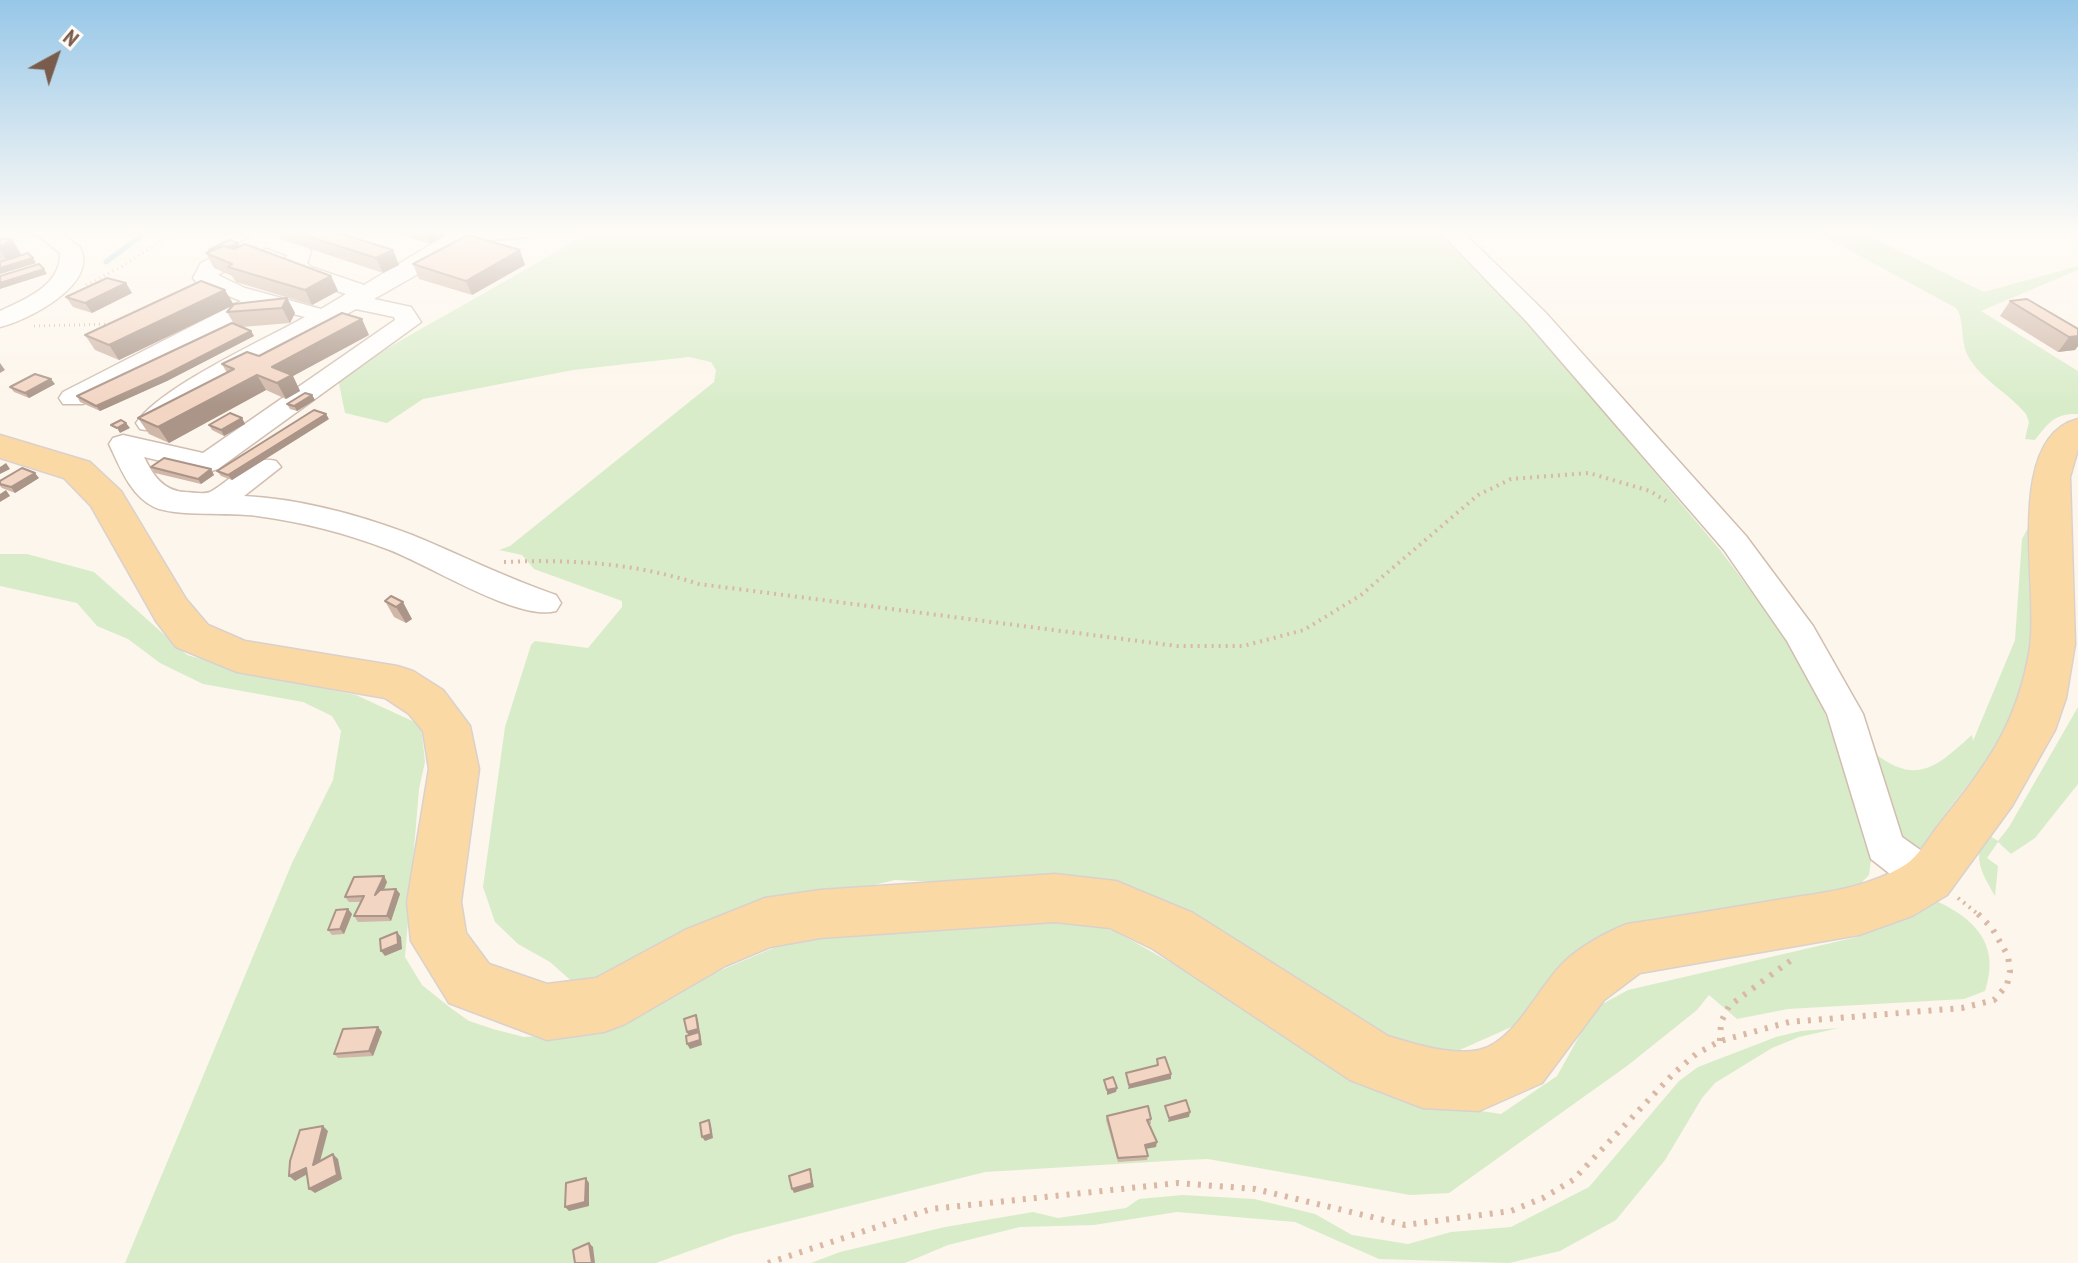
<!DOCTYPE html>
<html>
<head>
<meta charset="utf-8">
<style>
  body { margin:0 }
  #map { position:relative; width:2078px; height:1263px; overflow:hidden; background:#fdf6ec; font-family:"PT Sans Narrow",sans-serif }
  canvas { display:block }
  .north { position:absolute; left:16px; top:16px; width:80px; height:80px; -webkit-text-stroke:6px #fffaf3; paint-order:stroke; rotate:40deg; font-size:22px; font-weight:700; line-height:32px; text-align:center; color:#7a5c4d }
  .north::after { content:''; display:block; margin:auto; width:28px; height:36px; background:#7a5c4d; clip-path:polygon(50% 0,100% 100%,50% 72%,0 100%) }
</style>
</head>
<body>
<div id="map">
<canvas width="2078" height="1263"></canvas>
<div class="north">N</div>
</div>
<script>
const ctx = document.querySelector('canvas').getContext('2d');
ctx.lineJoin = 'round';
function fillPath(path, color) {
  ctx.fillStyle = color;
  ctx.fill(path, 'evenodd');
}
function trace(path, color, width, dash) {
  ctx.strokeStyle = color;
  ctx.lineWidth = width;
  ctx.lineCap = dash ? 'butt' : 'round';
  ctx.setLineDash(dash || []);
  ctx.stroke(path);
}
const green = new Path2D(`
  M570,229H1433L1532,327L1721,551L1774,622L1816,687L1872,853L1869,875L1857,887L1759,902L1628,933L1527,1020L1453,1053L1394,1045L1115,890L895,880L724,921L609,976L576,985L550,962L518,944L495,922L483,887L505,727L531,645L535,641L588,648L622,607V601L534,569L522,555L499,550L510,546L714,382L716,370L711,362L689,357L573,370L423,399L387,423L345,413L338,379C418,327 504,285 585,234Z
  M1810,229H1854L1984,292L2078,266V270L1981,311L2078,371V414C2055,413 2048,423 2035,440L2025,439L2029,422L2026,414C2009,393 1981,380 1968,356C1960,342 1965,319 1956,308Z
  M2036,513L2033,666L2016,723L1935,827L1943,832L1922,852L1905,848L1873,752C1917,787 1937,766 1972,735L1973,741L2015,640L2022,539Z
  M0,554H27L94,572L187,655L263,676L356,695L421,725L425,762L419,789L405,957L422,985L452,1009L469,1021L493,1029L524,1037L572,1034L641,1011L719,971L790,941L841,931L1060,917L1115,931L1415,1101L1501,1114L1557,1076L1595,1008L1628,990L1857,937L1934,900C1975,918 2001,945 1985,991L1964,999L1788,1009L1737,1019L1709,995L1697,1010L1627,1066L1449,1193L1410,1195L1208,1159L1184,1160L985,1172L734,1235L656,1263H125L292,863L333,780L341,731L332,716L303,702L203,684L160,663L128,639L97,626L77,603L0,586Z
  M2078,707V784L2035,838L2011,854L1998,842L1987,858L1998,866L1995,896C1981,871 1973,860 1985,833L1998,841L2009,827Z
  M1839,1028L1799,1037L1772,1048L1715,1083L1702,1098L1665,1160L1616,1220L1560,1251L1509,1263L1379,1259L1295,1222L1177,1212L1094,1225L1020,1227L948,1245L905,1263H811L840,1252L945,1227L1033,1212L1058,1218L1126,1208L1139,1199L1182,1195L1254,1199L1315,1214L1352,1235L1408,1244L1451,1232L1511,1227L1589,1187L1679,1081L1698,1067L1776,1037L1801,1031Z`);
const stream = new Path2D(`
  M106,262L150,229`);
const pathFar2 = new Path2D(`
  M86,285L121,267L180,229
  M34,326L110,324`);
const pathFar1 = new Path2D(`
  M504,562C571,559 635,563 699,584L1177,646H1243L1304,630L1361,595L1478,495L1511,479L1589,473L1650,491L1666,501
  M1958,898L1979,915`);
const path = new Path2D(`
  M1720,1041L1721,1022L1729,1006L1794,958
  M768,1263L931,1209L1178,1183L1255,1189L1405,1225L1511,1211L1543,1198L1573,1180L1674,1073L1696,1054L1720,1041L1789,1022L1962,1008L1994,1000L2007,985L2010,971L2008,956L1992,928L1977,913`);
const minor = new Path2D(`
  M30,229H55L79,246C102,283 27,321 0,327V311C25,299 61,286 60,253Z
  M469,229L539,230L528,237L467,242L439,262L374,299L411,307L421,322L218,469L208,472L144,457C153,475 163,491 185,492C192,492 203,495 210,492C232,481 249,454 276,461L281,467L244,496C300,499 360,515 412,535C461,555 506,578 556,595L561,603L556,611C518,622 426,563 387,549C345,533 302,522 257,516C232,512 174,517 154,507C130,495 120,467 109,444L113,438L123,435L203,453L395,320L394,317L356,309C300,341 240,369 187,406C171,417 161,434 140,429L136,423C162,386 262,341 305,317L266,307L83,404H63L59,398L63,392L241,301L197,283L193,278L201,263L257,234H273L308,247L311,252L307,263L311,267L364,285L453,231ZM266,247L287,255L283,265L295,277L346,294L321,309L245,288L218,275Z
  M1437,229H1460L1545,312L1746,536L1813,626L1863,714L1902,837L1943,866L1949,879L1943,892L1928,897L1913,892L1871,859L1827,714L1787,641L1724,550L1527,322Z`);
const major = new Path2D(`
  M2078,419V449L2070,477L2075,644L2066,698L2055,730L2012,806L1947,895L1912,916L1859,935L1640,973L1604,1000L1542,1083L1479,1111L1423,1108L1350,1080L1153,949L1110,928L1055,922L820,938L770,947L725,966L625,1024L604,1032L547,1040L449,1003L411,941L407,902L429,769L423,731L409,714L385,698L237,672L176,647L156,621L91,506L64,478L0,458V435L90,462L121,491L186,599L208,625L245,641L397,666L413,671L443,690L470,726L479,769L461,902L466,933L489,964L547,984L596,978L685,930L765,898L820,890L1055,874L1116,881L1193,913L1388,1036C1414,1044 1452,1056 1479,1050C1515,1042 1538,987 1564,962C1581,946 1605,933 1627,924C1675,917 1723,909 1771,901C1818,893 1864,890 1905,865C1919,856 1930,836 1940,823C1987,765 2018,723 2030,647C2039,589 2003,438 2078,419Z`);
const wall = new Path2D(`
  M275,229H325L393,250L399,265L383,273L280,239Z
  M380,229H441L444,236L430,244Z
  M0,239L21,254L16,257L36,263L0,274Z
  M238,243L240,246L331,276L338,291L312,305L236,282L232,276L214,268L206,253Z
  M413,264L525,265L472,295L419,279Z
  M126,283L132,293L92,313L73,307L66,297Z
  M287,298L295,313L290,323L242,327L251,331L254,336L167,381L100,411L80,402L77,396L234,324L227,312L232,305L119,360L95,350L85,335L233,304Z
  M2010,301L2078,329V346L2075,350L2058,352L2000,316Z
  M369,335L293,376L300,391L286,399L266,390L169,443L149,434L138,418L227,373L222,364Z
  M55,384L29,398L14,392L10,387Z
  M312,395L315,400L297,411L290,409L287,404Z
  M242,418L245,424L224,436L212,430L209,425Z
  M329,419L232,480L221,476L217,471Z
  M151,467L211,469L214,475L201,484L155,473Z
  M39,478L15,493L2,488L0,486V481Z
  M391,596L412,619L406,623L394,617L385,601Z
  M384,876L387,882L384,890L396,889L400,894L391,921L358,922L354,916L362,902H349L345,897Z
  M348,909L352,914L344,934L332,935L328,930Z
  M382,1032L373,1056L338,1058L334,1054Z
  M1107,1116L1151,1119V1124H1149L1156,1147L1146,1149L1148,1156L1147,1160L1118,1162L1106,1120Z`);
const shadedWall = new Path2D(`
  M424,229H441L444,236L430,244Z
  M12,239L21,254L8,262L0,250V247Z
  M238,243L241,248L218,253Z
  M393,250L399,265L383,273L376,258Z
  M520,250L525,265L472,295L466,281Z
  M33,258L36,263L0,274V268Z
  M44,269L47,274L0,289V283Z
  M331,276L338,291L312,305L305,290Z
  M126,283L132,293L92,313L85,303Z
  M225,290L234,305L119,360L109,345Z
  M287,298L295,313L290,323L282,308Z
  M362,319L369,335L293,376L300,391L286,399L277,383L272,367Z
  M251,331L254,336L167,381L100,411L96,406Z
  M2078,336V346L2075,350L2058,352L2069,337Z
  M0,363L5,370L0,373Z
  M257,375L266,390L169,443L158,427Z
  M51,379L55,384L29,398L25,393Z
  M312,395L315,400L297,411L294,406Z
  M326,414L329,419L232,480L228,475Z
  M242,418L245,424L224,436L221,430Z
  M126,423L130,428L120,433L117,428Z
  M6,463L10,469L0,474V467Z
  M211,469L214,475L201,484L198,479Z
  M35,473L39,478L15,493L11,487Z
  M6,490L10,496L0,502V494Z
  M403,602L412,619L406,623L396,607Z
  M384,876L387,882L379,901L375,895Z
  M396,889L400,894L391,921L387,916Z
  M348,909L352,914L344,934L340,929Z
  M397,932L401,937L402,949L385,956L381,951Z
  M696,1015L698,1020L702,1045L690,1049L687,1044L689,1037L687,1032Z
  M378,1027L382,1032L373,1056L369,1051Z
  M1171,1074V1079L1128,1089L1129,1085Z
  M1117,1088L1116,1092L1107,1095V1090Z
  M1190,1112L1189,1117L1168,1122L1169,1118Z
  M709,1120L711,1125L713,1138L705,1141L702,1137Z
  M323,1126L328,1131L318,1169L313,1165Z
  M1157,1142L1156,1147L1144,1149L1145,1145Z
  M333,1154L338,1159L342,1179L315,1193L309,1189Z
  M306,1168L311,1172L295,1181L289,1176Z
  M810,1169L814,1187L794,1193L792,1189Z
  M586,1178L589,1183V1206L569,1211L565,1207Z
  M589,1243L593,1247L595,1263H592Z`);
const building = new Path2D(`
  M285,229H325L393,250L376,258Z
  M468,235L520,250L466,281L413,264Z
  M0,239H12L0,247Z
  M229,240L238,243L229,247L223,246L211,251L209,250Z
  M245,244L331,276L305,290L228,267L232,264L206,253L223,246L234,249Z
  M28,253L33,258L0,268V262Z
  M39,264L44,269L0,283V276Z
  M107,278L126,283L85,303L66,297Z
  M201,281L225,290L109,345L85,335Z
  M287,298L282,308L227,312L234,304Z
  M2027,299L2078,329V336L2069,337L2010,301Z
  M342,313L362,319L272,367L292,375L277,383L257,375L158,427L138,418L234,369L222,364L247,352L259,356Z
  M232,323L251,331L163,376L96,406L77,396Z
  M35,374L51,379L25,393L10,387Z
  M305,393L312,395L294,406L287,404Z
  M314,410L326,414L228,475L217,471Z
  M230,413L242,418L221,430L209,425Z
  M121,420L126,423L117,428L111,425Z
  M164,458L211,469L198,479L151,467Z
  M22,468L35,473L11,487L0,484V481Z
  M391,596L403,602L396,607L385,601Z
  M384,876L375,895L380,890L396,889L387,916H354L364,896L345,897L354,877Z
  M348,909L340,929L328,930L336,910Z
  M397,932L398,944L381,951L380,939Z
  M696,1015L698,1029L687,1032L684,1019Z
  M378,1027L369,1051L334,1054L343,1029Z
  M699,1032L700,1040L687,1044L686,1036Z
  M1165,1057L1171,1074L1129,1085L1126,1073L1158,1065L1157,1059Z
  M1113,1077L1117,1088L1107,1090L1104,1080Z
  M1186,1100L1190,1112L1169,1118L1165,1106Z
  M1148,1106L1151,1119L1147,1120L1157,1142L1145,1145L1148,1156L1118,1158L1107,1116Z
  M709,1120L711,1134L702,1137L700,1123Z
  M323,1126L313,1165L333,1154L337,1175L309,1189L306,1168L289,1176L290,1161L300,1130Z
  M810,1169L812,1183L792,1189L789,1176Z
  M586,1178L585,1202L565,1207L566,1183Z
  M589,1243L592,1263H575L573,1250Z`);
fillPath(green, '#d8ecc9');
trace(stream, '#a5d3da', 5);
trace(minor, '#d1beb0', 3);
trace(major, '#dad1cd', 3);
trace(pathFar2, '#d9b8a5', 3, [1, 4]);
trace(pathFar1, '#d9b8a5', 4, [2, 5]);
trace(path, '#d9b8a5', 6, [3, 8]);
fillPath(minor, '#fff');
fillPath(major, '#fbd9a5');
fillPath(wall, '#d1b7a8');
fillPath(shadedWall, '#aa9588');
fillPath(building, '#f3d5c3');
trace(building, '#aa9588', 2);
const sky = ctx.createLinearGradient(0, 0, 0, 405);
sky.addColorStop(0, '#97c7e8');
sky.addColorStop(0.57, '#fefbf6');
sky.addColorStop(1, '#fefbf600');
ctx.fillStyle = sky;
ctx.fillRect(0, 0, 2078, 405);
</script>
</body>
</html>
